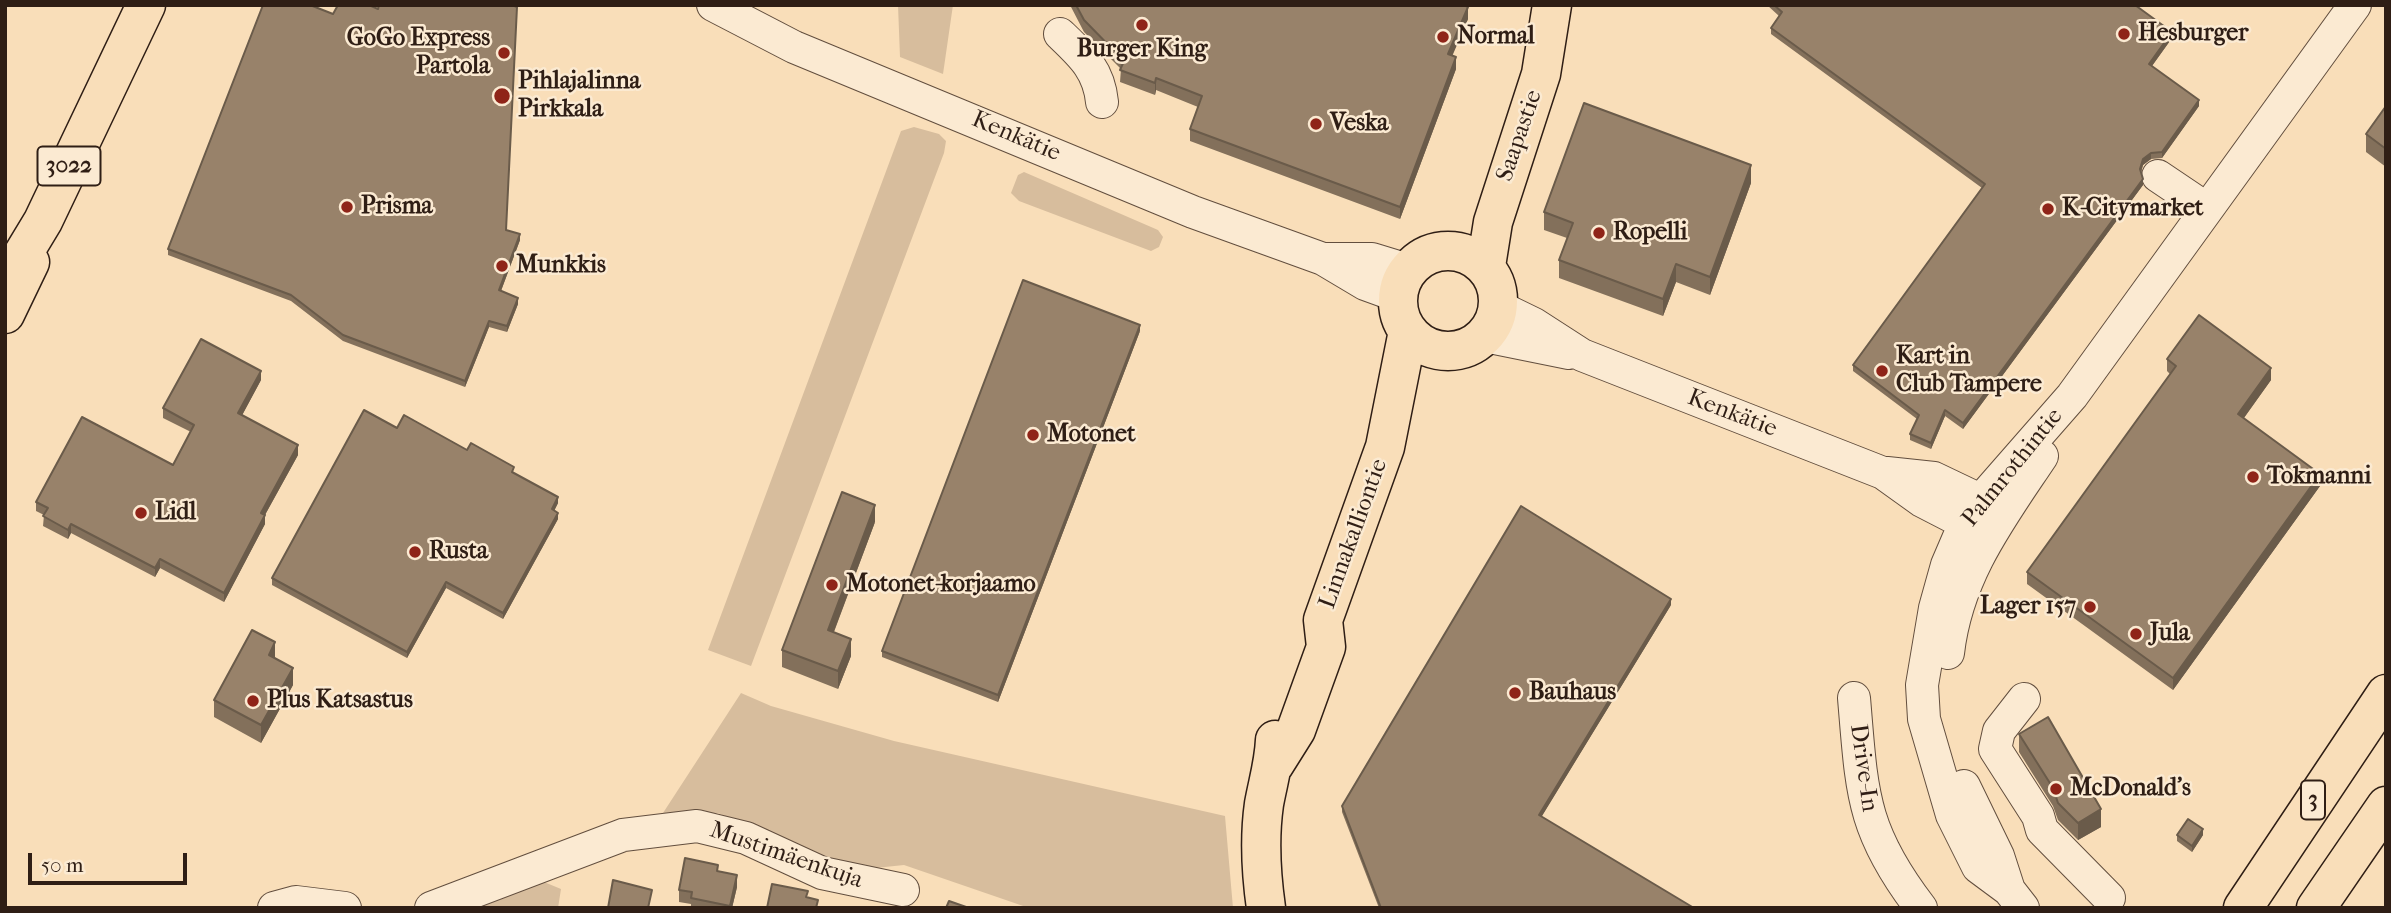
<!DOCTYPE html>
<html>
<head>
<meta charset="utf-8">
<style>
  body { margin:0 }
  #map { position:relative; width:2391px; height:913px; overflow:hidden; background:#f9deb9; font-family:"IM FELL French Canon",serif }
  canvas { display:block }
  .frame { position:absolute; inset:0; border:7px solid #2f1e15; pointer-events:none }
  .scale { position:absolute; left:28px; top:853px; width:159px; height:32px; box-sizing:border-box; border:4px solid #2f1e15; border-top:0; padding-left:9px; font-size:21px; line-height:24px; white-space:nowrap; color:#2f1e15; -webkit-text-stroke:5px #fbead2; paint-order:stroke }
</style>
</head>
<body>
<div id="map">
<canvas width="2391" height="913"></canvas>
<div class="frame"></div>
<div class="scale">50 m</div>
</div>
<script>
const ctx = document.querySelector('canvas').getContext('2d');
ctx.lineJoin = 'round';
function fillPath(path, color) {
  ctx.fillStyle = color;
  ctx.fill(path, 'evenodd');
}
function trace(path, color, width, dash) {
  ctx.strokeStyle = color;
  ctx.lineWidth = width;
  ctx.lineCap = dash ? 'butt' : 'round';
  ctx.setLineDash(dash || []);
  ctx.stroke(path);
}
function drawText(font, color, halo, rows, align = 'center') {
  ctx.font = font + ' "IM FELL French Canon",serif';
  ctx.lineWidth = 5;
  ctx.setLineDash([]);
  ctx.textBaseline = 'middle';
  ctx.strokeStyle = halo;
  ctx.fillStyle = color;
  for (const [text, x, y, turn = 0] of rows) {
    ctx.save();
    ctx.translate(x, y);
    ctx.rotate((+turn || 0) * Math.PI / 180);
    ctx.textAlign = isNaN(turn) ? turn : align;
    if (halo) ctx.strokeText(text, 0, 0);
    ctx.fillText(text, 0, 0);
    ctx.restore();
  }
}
const green = new Path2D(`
  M898,5H953L943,74L900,57Z
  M914,127L939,134L946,141L944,153L751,666L708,650L901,131Z
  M1024,172L1158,230L1163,237L1159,247L1151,251L1019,201L1011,193L1018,175Z
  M741,693L771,706L894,741L1225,816L1233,908H1029L904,865L856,870L718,813H663Z
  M544,882L561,889L558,908H478Z`);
const minor = new Path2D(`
  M713,5L794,47L1193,212L1323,259L1365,284L1398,296
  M1060,34C1082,55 1099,70 1102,102
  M2158,176L2207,209
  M1324,259H1372L1408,270
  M1499,307L1534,324L1582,355L1883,473L1922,501L1988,535
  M1485,336L1569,353
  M1887,473L1934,478L1999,509
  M1948,653C1957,575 2000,519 2042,456
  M1854,698C1862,792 1861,830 1921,908
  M2024,699L1999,731L1995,749L2038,816L2042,830L2109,898
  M1964,786L1998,856L2009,890
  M274,908L296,902L345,908
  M431,908L623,835L697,826L746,838L822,873L903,890
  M2023,908L2009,890L1978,867L1952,815L1924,719L1922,685L1935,608L1947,565L1965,523L1981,500L2072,396L2355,5`);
const major = new Path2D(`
  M1398 301a50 50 0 1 1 100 0a50 50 0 1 1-100 0Z
  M1486,266L1493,222L1541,74L1552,5
  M5,284L43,221L146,5
  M5,314L30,262
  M1274,765L1296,730L1326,647L1323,620L1385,447L1408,331
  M1266,908C1261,873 1259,839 1264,804C1268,782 1274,763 1275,740`);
const highway = new Path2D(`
  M2243,908L2386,694
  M2316,908L2386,806`);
const wall = new Path2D(`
  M1070,5H1464L1468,19L1452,55L1456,69L1400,219L1190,141V129L1198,107L1156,90L1155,95L1120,82L1121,69L1084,32Z
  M1767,5H2135L2172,38L2152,66L2199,106L2162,158L2151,159L2143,165L2141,173L2143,185L1963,429L1945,416L1931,449L1910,440V434L1917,419L1853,371V365L1982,188L1771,34V28L1779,16Z
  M2386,106V167L2366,152V134Z
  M1751,183L1710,295L1676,282L1663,316L1559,278V260L1567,238L1544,230V212Z
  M506,231L520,240L501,291L518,304L507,332L489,327L465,387L343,341L291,301L168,255V249Z
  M1140,331L998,702L882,657V651Z
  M2167,359L2271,380L2244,418L2320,486L2173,690L2027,584V572L2170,374L2167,371Z
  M261,380L242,415L298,455L265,515V524L224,602L160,568L155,577L71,533L68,539L43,526L44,515L36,511V502L173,465L191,432L163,418V408Z
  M397,428L467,450L514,473L558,503L554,511L558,519L503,619L446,588L407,658L272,585V578Z
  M875,522L834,632L851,656L838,689L782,667V650Z
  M1671,605L1541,817L1694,908H1379L1342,812V806Z
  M275,658L293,685L261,743L214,717V700Z
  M2019,734L2101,827L2078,840L2058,820L2053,806L2019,752Z
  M2177,835H2203L2192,852L2177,841Z
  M718,871L737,887L732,908H691V904L679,902V890Z`);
const shadedWall = new Path2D(`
  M1468,7V19L1448,66V54Z
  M2172,32V38L2149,70V64Z
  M1456,57V69L1400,219V207Z
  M1156,78V90L1155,95V83Z
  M2199,100V106L2162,158V152Z
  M2151,153V159L2143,165L2140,175V169L2143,159Z
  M1751,165V183L1710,295V277Z
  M2143,179V185L1963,429V423Z
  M520,234V240L499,296V290Z
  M1676,264V282L1663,316V299Z
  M518,298V304L507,332V326Z
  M489,321V327L465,387V381Z
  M1140,325V331L998,702V695Z
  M2271,368V380L2238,426V414Z
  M261,371V380L238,423V413Z
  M1945,410V416L1931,449V443Z
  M298,445V455L261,522V513Z
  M2320,474V486L2173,690V678Z
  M558,497V503L552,515V509Z
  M875,505V522L828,647V630Z
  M558,513V519L503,619V613Z
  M265,515V524L224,602V593Z
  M71,524V533L68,539V530Z
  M160,559V568L155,577V568Z
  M446,582V588L407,658V652Z
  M1671,599V605L1539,821V815Z
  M851,639V656L838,689V671Z
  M275,642V660L269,655Z
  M293,668V685L261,743V725Z
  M2101,809V827L2078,840V823Z
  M2203,829V835L2192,852V846Z
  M737,875V887L732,908H730Z`);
const building = new Path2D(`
  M263,5H310L333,14L338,5H369L378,9L379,5H512L517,7L506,230L520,234L499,290L518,298L507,326L489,321L465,381L343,335L291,295L168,249Z
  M1076,5H1464L1468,7L1448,54L1456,57L1400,207L1190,129L1202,96L1156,78L1155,83L1120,70L1124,61L1084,20Z
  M1774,5H2135L2172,32L2149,64L2199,100L2162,152L2151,153L2143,159L2140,169L2143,179L1963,423L1945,410L1931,443L1910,434L1919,415L1853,365L1985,184L1771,28L1782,12Z
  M1584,103L1751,165L1710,277L1676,264L1663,299L1559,260L1573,223L1544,212Z
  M2386,106V149L2366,134Z
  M1023,280L1140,325L998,695L882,651Z
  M2199,315L2271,368L2238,414L2320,474L2173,678L2027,572L2176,366L2167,359Z
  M201,339L261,371L238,413L298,445L261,513L265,515L224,593L160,559L155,568L71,524L68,530L43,516L48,508L36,502L82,417L173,465L194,425L163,408Z
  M364,410L397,428L404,415L467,450L471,443L514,467L512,472L558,497L552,509L558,513L503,613L446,582L407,652L272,578Z
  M842,492L875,505L828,630L851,639L838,671L782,650Z
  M1521,506L1671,599L1539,815L1694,908H1381L1342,806Z
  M252,630L275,642L269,655L293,668L261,725L214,700Z
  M2048,717L2101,809L2078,823L2058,803L2053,788L2019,734Z
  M2188,819L2203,829L2192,846L2177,835Z
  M685,858L718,865L717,871L737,875L730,906L691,898L692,892L679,890Z
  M613,880L652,890L648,908H608Z
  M772,884L808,891L806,897L818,900L816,908H767Z
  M949,901L969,908H946Z`);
const markers = [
  [1142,25,7,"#8f2418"],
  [2124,34,7,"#8f2418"],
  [1443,37,7,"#8f2418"],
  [504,53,7,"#8f2418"],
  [502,96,9,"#8f2418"],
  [1316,124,7,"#8f2418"],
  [347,207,7,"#8f2418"],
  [2048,209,7,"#8f2418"],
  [1599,233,7,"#8f2418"],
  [502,266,7,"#8f2418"],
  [1882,371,7,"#8f2418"],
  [1033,435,7,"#8f2418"],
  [2253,477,7,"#8f2418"],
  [141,513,7,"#8f2418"],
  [415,552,7,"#8f2418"],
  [832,585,7,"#8f2418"],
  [2090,607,7,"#8f2418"],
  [2136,634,7,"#8f2418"],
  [1515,693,7,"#8f2418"],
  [253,701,7,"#8f2418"],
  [2056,789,7,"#8f2418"]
];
const shields = [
  [69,166,63],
  [2313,800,24]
];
const shieldNames = [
  ["3022",69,166],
  ["3",2313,800]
];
const poiNames = [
  ["Hesburger",2138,34],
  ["Normal",1457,37],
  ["GoGo Express",490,39,"right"],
  ["Partola",490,67,"right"],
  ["Burger King",1142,50,"center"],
  ["Pihlajalinna",518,82],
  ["Pirkkala",518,110],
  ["Veska",1330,124],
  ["Prisma",361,207],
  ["K-Citymarket",2062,209],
  ["Ropelli",1613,233],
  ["Munkkis",516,266],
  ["Kart in",1896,357],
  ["Club Tampere",1896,385],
  ["Motonet",1047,435],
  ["Tokmanni",2267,477],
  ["Lidl",155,513],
  ["Rusta",429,552],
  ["Motonet-korjaamo",846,585],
  ["Lager 157",2076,607,"right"],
  ["Jula",2150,634],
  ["Bauhaus",1529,693],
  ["Plus Katsastus",267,701],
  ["McDonald's",2070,789]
];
const streetNames = [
  ["Saapastie",1520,136,-71],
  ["Kenkätie",1016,137,23],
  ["Kenkätie",1732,414,21],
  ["Palmrothintie",2013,468,-51],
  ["Linnakalliontie",1354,534,-70],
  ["Drive-In",1863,768,82],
  ["Mustimäenkuja",786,856,19]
];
fillPath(green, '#d7bd9d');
trace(minor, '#624e3e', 34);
trace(major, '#2f1e15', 41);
trace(highway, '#2f1e15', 41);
trace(minor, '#fbead2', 32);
trace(major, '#f9deb9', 38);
trace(highway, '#f9deb9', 38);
fillPath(wall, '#83705b');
fillPath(shadedWall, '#6a5b4a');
fillPath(building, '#98826a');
trace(building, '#6a5b4a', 2);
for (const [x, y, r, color] of markers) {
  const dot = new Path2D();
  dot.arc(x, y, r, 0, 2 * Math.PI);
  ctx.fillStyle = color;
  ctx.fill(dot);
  trace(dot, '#fbead2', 2.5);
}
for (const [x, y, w] of shields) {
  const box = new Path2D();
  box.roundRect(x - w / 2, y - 19.5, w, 39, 5);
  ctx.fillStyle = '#fbead2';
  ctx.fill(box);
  trace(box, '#2f1e15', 2);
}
drawText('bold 23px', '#2f1e15', null, shieldNames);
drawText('bold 24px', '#2f1e15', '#fbead2', poiNames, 'left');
drawText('24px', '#2f1e15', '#fbead2', streetNames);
</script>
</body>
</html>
